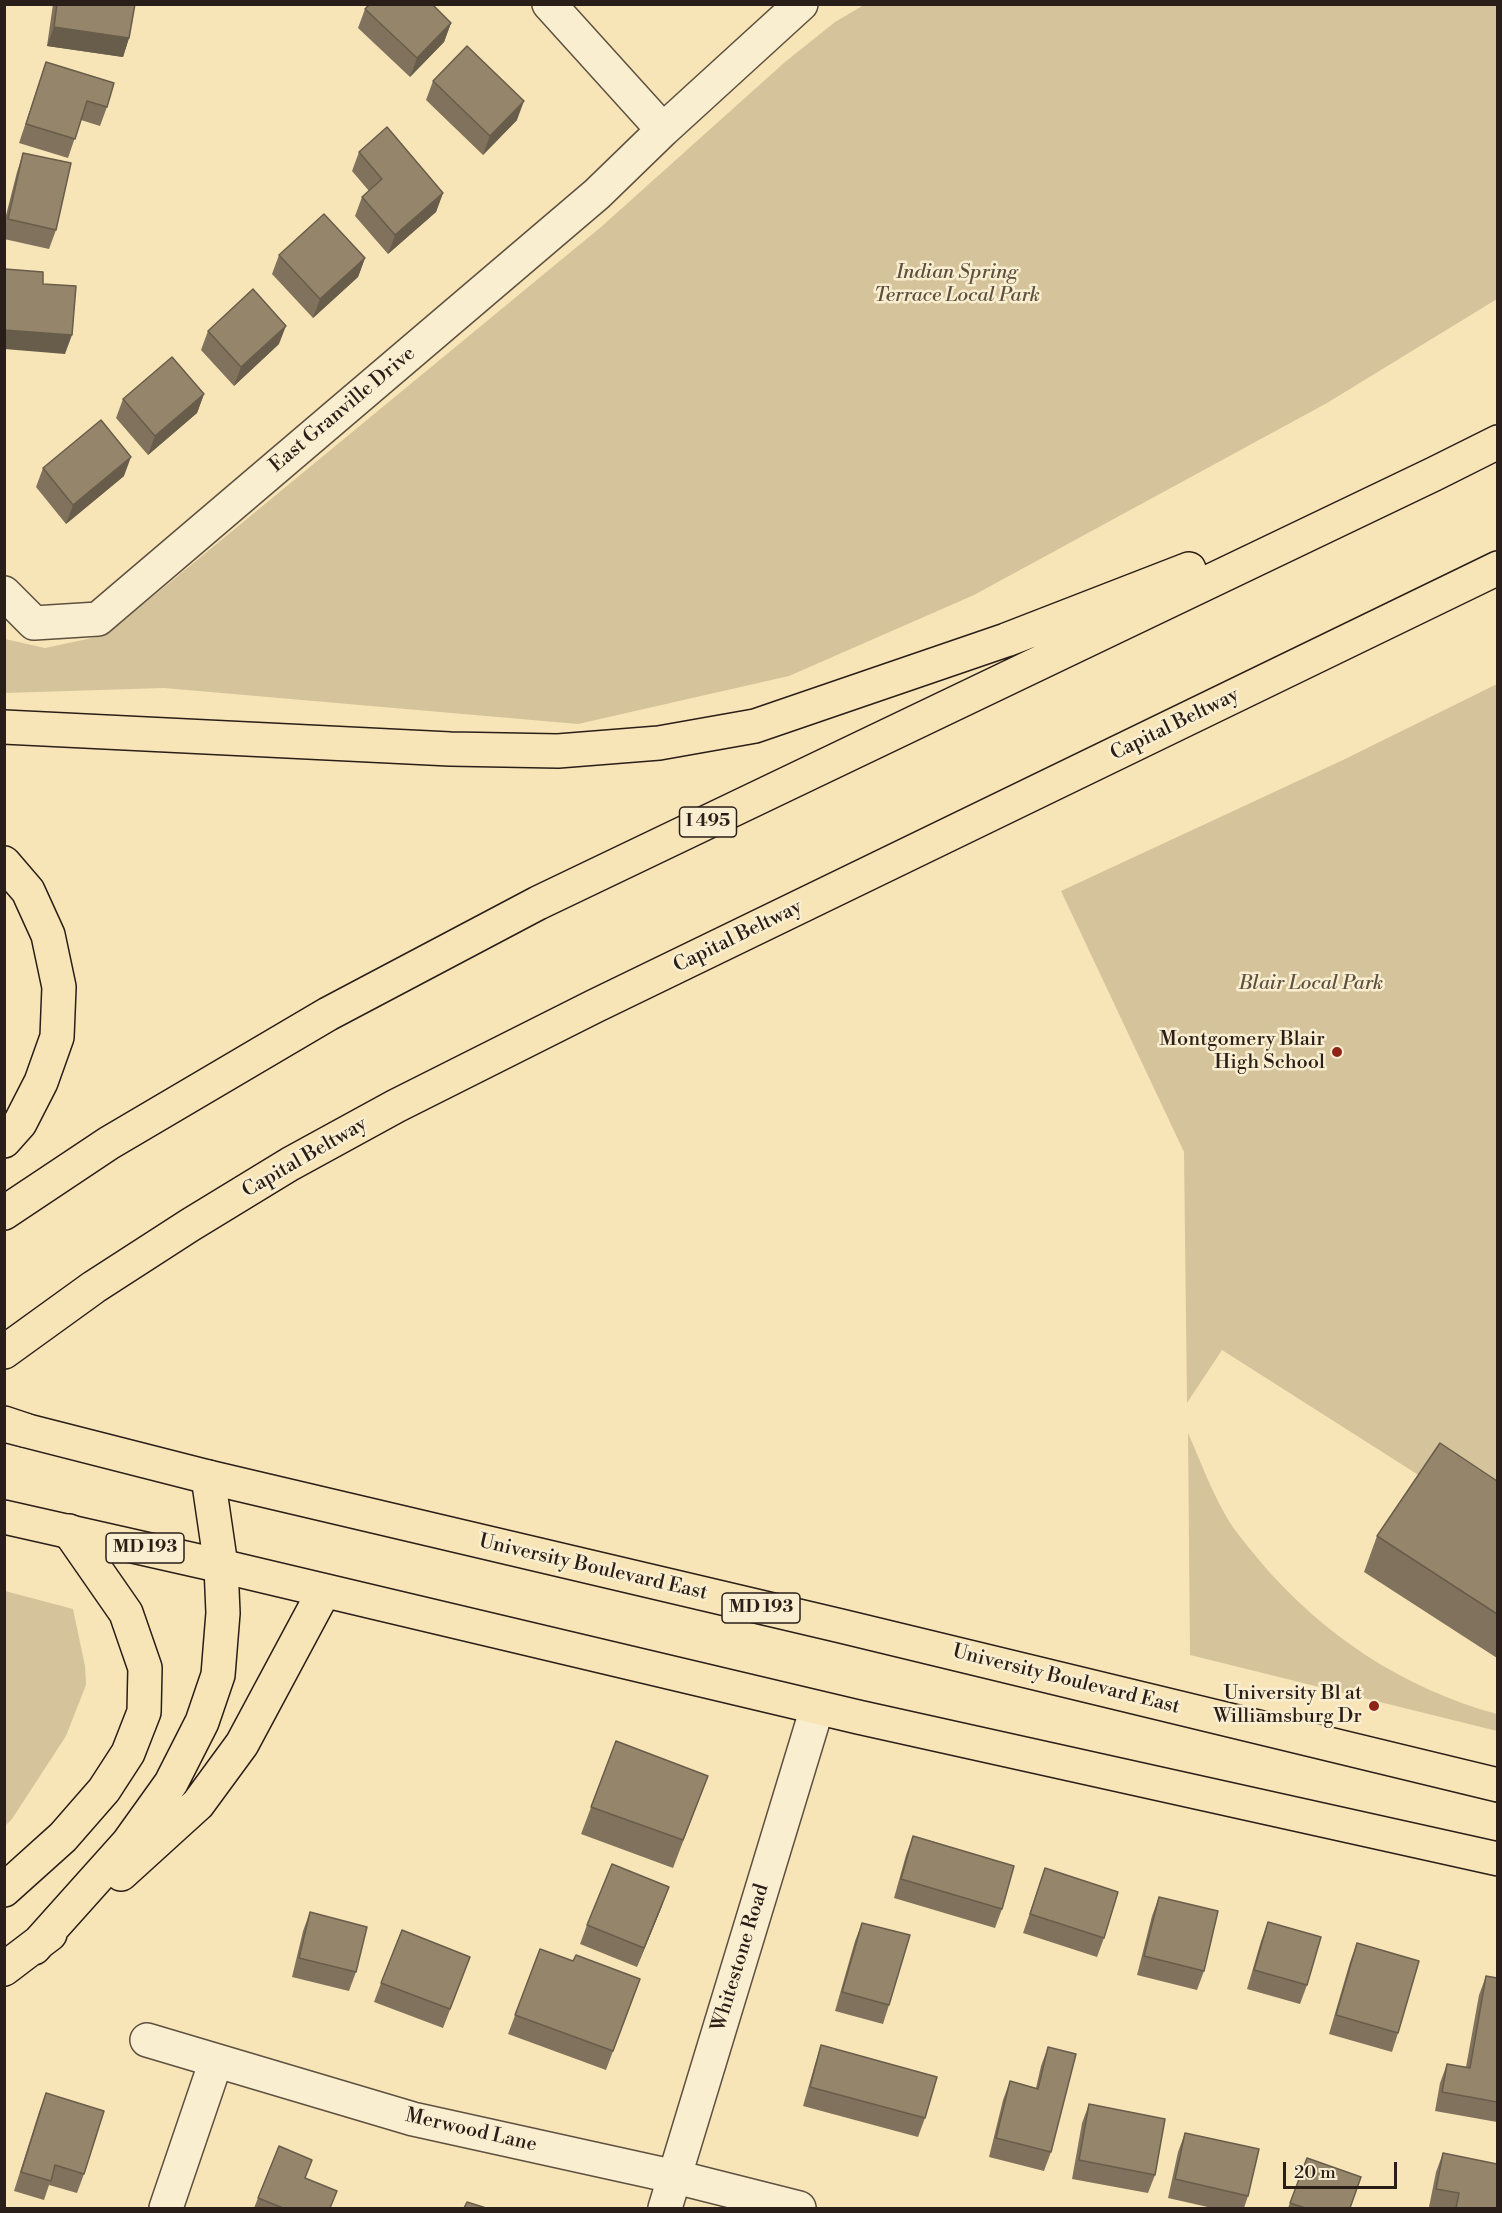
<!DOCTYPE html>
<html>
<head>
<meta charset="utf-8">
<style>
  body { margin:0 }
  #map { position:relative; width:1502px; height:2213px; overflow:hidden; background:#f8e5b7; font-family:"Libre Bodoni",serif }
  canvas { display:block }
  .frame { position:absolute; inset:0; border:6px solid #2a1e18; pointer-events:none }
  .scale { position:absolute; left:1283px; top:2162px; width:114px; height:27px; box-sizing:border-box; border:3px solid #2a1e18; border-top:0; padding-left:8px; font-size:18px; line-height:21px; white-space:nowrap; color:#2a1e18; -webkit-text-stroke:4px #faeed0; paint-order:stroke }
</style>
</head>
<body>
<div id="map">
<canvas width="1502" height="2213"></canvas>
<div class="frame"></div>
<div class="scale">20 m</div>
</div>
<script>
const ctx = document.querySelector('canvas').getContext('2d');
ctx.lineJoin = 'round';
function fillPath(path, color) {
  ctx.fillStyle = color;
  ctx.fill(path, 'evenodd');
}
function trace(path, color, width, dash) {
  ctx.strokeStyle = color;
  ctx.lineWidth = width;
  ctx.lineCap = dash ? 'butt' : 'round';
  ctx.setLineDash(dash || []);
  ctx.stroke(path);
}
function drawText(font, color, halo, rows, align = 'center') {
  ctx.font = font + ' "Libre Bodoni",serif';
  ctx.lineWidth = 5;
  ctx.setLineDash([]);
  ctx.textBaseline = 'middle';
  ctx.strokeStyle = halo;
  ctx.fillStyle = color;
  for (const [text, x, y, turn = 0] of rows) {
    ctx.save();
    ctx.translate(x, y);
    ctx.rotate((+turn || 0) * Math.PI / 180);
    ctx.textAlign = isNaN(turn) ? turn : align;
    if (halo) ctx.strokeText(text, 0, 0);
    ctx.fillText(text, 0, 0);
    ctx.restore();
  }
}
const green = new Path2D(`
  M864,5H1497V299L1327,403L974,595L789,676L578,724L164,688L5,693V639L45,648L106,635L601,227L785,62L835,22Z
  M1497,684V1525L1222,1350L1187,1403L1184,1152L1061,891L1343,760Z
  M1188,1433C1200,1460 1211,1490 1226,1516C1235,1532 1248,1546 1259,1560C1321,1634 1404,1689 1497,1714V1731L1190,1655Z
  M5,1591L73,1609L85,1666L86,1685L66,1736L12,1819L5,1826Z`);
const street = new Path2D(`
  M549,4L663,130
  M4,593L34,623L98,619L597,194L663,130L801,4
  M147,2040L413,2119L676,2177L799,2208
  M166,2208L216,2061
  M665,2208L817,1708`);
const primary = new Path2D(`
  M4,1425L208,1477L841,1626L1498,1785
  M4,1517L221,1566L858,1717L1498,1859`);
const highway = new Path2D(`
  M4,727L450,749L558,751L659,743L755,726L1006,640L1189,569
  M4,863L28,891L48,935L59,987L57,1037L41,1082L20,1123L4,1141
  M4,1213L109,1143L328,1014L538,903L1434,474L1498,442
  M4,1352L94,1287L190,1225L290,1164L396,1106L595,1006L1498,568
  M4,1423L25,1430
  M121,1874L198,1804L242,1744L324,1591
  M4,1890L63,1837L104,1790L128,1753L144,1712L145,1668L126,1613L69,1531
  M34,1948L128,1843L171,1783L202,1722L218,1675L223,1613L221,1566L208,1477
  M4,1969L50,1934`);
const wall = new Path2D(`
  M53,4H135L129,38L123,57L47,46Z
  M365,9L451,23L444,42L410,77L358,28Z
  M46,62L107,107L100,126L81,120L68,158L19,143Z
  M433,81L517,120L483,155L426,100Z
  M359,152L443,193L436,212L388,254L355,216L362,197L369,191L352,171Z
  M23,153L56,230L49,249L4,239V223L17,172Z
  M279,255L365,258L358,277L313,318L272,274Z
  M208,331L279,344L234,386L201,350Z
  M204,394L197,413L148,455L116,418L123,399Z
  M43,468L124,476L66,524L36,487Z
  M1497,1481V1658L1364,1572L1377,1536Z
  M616,1741L708,1776L673,1868L581,1834Z
  M913,1836L1002,1909L995,1928L894,1898L906,1855Z
  M1045,1868L1104,1938L1097,1957L1023,1933Z
  M1159,1897L1204,1971L1197,1990L1137,1975L1152,1916Z
  M662,1906L637,1967L580,1944L587,1925Z
  M310,1912L356,1972L349,1991L292,1977L303,1931Z
  M1268,1922L1307,1985L1300,2004L1247,1989L1261,1941Z
  M862,1923L889,2005L883,2024L835,2011L855,1941Z
  M1357,1943L1398,2033L1392,2052L1329,2034L1350,1962Z
  M540,1949L573,1961L640,1979L606,2070L508,2034Z
  M463,1976L443,2028L374,2002L381,1983Z
  M1486,1976L1497,1978V2122L1435,2111L1440,2083L1447,2064L1466,2067L1479,1995Z
  M821,2045L925,2118L918,2137L803,2106L815,2064Z
  M1048,2047L1051,2152L1044,2171L989,2157L1003,2100L1010,2081L1036,2088L1041,2066Z
  M46,2093L84,2174L77,2193L49,2185L44,2200L14,2191L39,2112Z
  M1089,2104L1155,2175L1148,2193L1072,2179L1082,2123Z
  M1185,2133L1248,2196L1244,2208H1212L1168,2198L1178,2152Z
  M1443,2153L1497,2208H1434L1429,2207L1436,2172Z
  M1307,2158L1350,2208H1288Z
  M306,2178L331,2208H254L258,2198Z`);
const shadedWall = new Path2D(`
  M451,23L444,42L410,77L417,58Z
  M54,27L129,38L123,57L47,46Z
  M524,101L517,120L483,155L490,136Z
  M443,193L436,212L388,254L395,235Z
  M365,258L358,277L313,318L320,299Z
  M286,326L279,344L234,386L241,367Z
  M4,330L72,335L65,354L4,349Z
  M204,394L197,413L148,455L155,436Z
  M131,457L124,476L66,524L73,505Z
  M669,1887L662,1906L637,1967L644,1948Z`);
const building = new Path2D(`
  M57,4H135L129,38L54,27Z
  M370,4H432L451,23L417,58L365,9Z
  M467,46L524,101L490,136L433,81Z
  M46,62L114,83L107,107L87,101L75,139L26,124Z
  M387,127L443,193L395,235L362,197L382,179L359,152Z
  M23,153L71,163L56,230L8,219Z
  M324,214L365,258L320,299L279,255Z
  M5,269L43,272V284L76,286L72,335L4,330Z
  M253,289L286,326L241,367L208,331Z
  M172,357L204,394L155,436L123,399Z
  M101,420L131,457L73,505L43,468Z
  M1440,1443L1497,1481V1614L1377,1536Z
  M616,1741L708,1776L683,1840L591,1807Z
  M913,1836L1014,1866L1002,1909L901,1879Z
  M612,1864L669,1887L644,1948L587,1925Z
  M1045,1868L1118,1892L1104,1938L1030,1914Z
  M1159,1897L1218,1911L1204,1971L1144,1956Z
  M310,1912L367,1927L356,1972L299,1958Z
  M1268,1922L1321,1937L1307,1985L1254,1970Z
  M862,1923L910,1935L889,2005L842,1992Z
  M402,1930L470,1957L450,2009L381,1983Z
  M1357,1943L1419,1961L1398,2033L1336,2015Z
  M540,1949L573,1961L576,1955L640,1979L613,2051L515,2015Z
  M1486,1976L1497,1978V2102L1442,2092L1447,2064L1470,2068Z
  M821,2045L937,2077L925,2118L810,2087Z
  M1048,2047L1076,2054L1051,2152L996,2138L1010,2081L1038,2089Z
  M46,2093L104,2111L84,2174L55,2165L51,2181L21,2172Z
  M1089,2104L1165,2119L1155,2175L1079,2160Z
  M1185,2133L1259,2149L1248,2196L1175,2179Z
  M279,2146L312,2160L305,2178L337,2191L330,2208H283L258,2198Z
  M1443,2153L1497,2164V2208H1456L1459,2193L1436,2189Z
  M1307,2158L1361,2177L1350,2208H1305L1290,2203Z
  M467,2202L486,2208H464Z`);
const markers = [
  [1337,1052,6,"#8f2418"],
  [1374,1706,6,"#8f2418"]
];
const shields = [
  [708,822,57],
  [145,1548,78],
  [761,1608,78]
];
const shieldNames = [
  ["I 495",708,822],
  ["MD 193",145,1548],
  ["MD 193",761,1608]
];
const parkNames = [
  ["Indian Spring",957,273],
  ["Terrace Local Park",957,296],
  ["Blair Local Park",1311,984]
];
const streetNames = [
  ["East Granville Drive",343,410,-40],
  ["Capital Beltway",1175,725,-26],
  ["Capital Beltway",738,937,-26],
  ["Capital Beltway",305,1158,-30],
  ["University Boulevard East",593,1568,13],
  ["University Boulevard East",1066,1680,14],
  ["Whitestone Road",741,1958,-73],
  ["Merwood Lane",471,2131,13]
];
const poiNames = [
  ["Montgomery Blair",1325,1040],
  ["High School",1325,1063],
  ["University Bl at",1362,1694],
  ["Williamsburg Dr",1362,1717]
];
fillPath(green, '#d5c39c');
trace(street, '#5e5040', 36);
trace(primary, '#2a1e18', 36);
trace(highway, '#2a1e18', 36);
trace(street, '#faeed0', 33);
trace(primary, '#f8e5b7', 33);
trace(highway, '#f8e5b7', 33);
fillPath(wall, '#80725c');
fillPath(shadedWall, '#685d4b');
fillPath(building, '#95856b');
trace(building, '#685d4b', 1.5);
for (const [x, y, r, color] of markers) {
  const dot = new Path2D();
  dot.arc(x, y, r, 0, 2 * Math.PI);
  ctx.fillStyle = color;
  ctx.fill(dot);
  trace(dot, '#faeed0', 2);
}
for (const [x, y, w] of shields) {
  const box = new Path2D();
  box.roundRect(x - w / 2, y - 15, w, 30, 4.5);
  ctx.fillStyle = '#faeed0';
  ctx.fill(box);
  trace(box, '#2a1e18', 1.5);
}
drawText('bold 18px', '#2a1e18', null, shieldNames);
drawText('italic 20px', '#5d5040', '#faeed0', parkNames);
drawText('20px', '#2a1e18', '#faeed0', streetNames);
drawText('20px', '#2a1e18', '#faeed0', poiNames, 'right');
</script>
</body>
</html>
